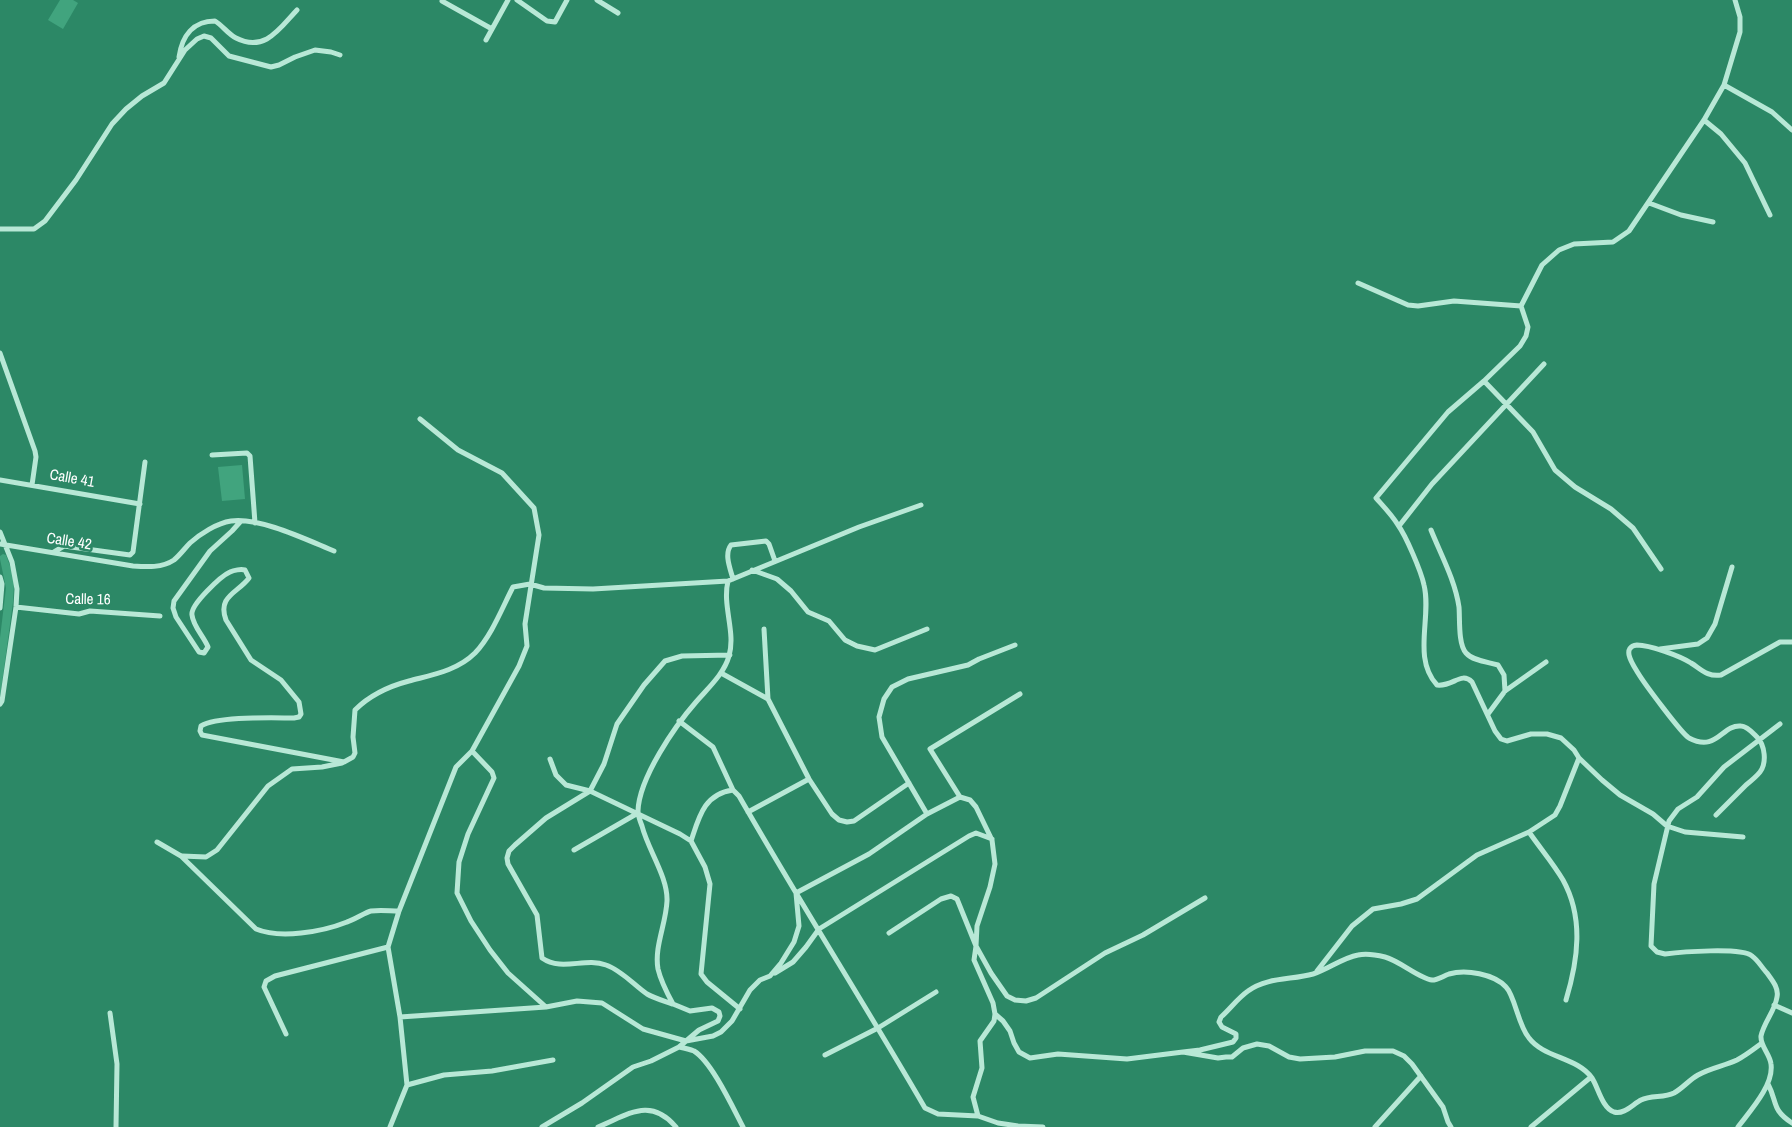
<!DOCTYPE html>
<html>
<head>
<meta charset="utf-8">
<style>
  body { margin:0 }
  canvas { display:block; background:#2c8866 }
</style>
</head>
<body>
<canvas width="1792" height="1127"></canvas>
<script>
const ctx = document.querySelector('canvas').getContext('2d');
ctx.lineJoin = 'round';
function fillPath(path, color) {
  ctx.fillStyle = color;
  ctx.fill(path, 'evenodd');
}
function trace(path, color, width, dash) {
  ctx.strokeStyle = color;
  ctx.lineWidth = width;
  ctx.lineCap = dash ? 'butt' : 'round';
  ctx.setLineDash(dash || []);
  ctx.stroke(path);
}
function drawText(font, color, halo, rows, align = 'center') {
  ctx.font = font + ' "Archivo Narrow",sans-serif';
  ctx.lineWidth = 5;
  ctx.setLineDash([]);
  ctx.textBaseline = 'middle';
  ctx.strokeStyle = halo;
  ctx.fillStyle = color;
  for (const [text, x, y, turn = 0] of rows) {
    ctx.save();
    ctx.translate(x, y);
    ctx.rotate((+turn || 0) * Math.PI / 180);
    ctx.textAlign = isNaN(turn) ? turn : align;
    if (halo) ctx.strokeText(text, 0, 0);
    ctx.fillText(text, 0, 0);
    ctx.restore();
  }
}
const green = new Path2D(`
  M60,0H73L78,3L63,29L48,20Z
  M242,465L245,499L222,501L218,467Z
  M3,554L6,555L13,574L14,584L13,602L0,698V638L6,588L0,559V556Z`);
const street = new Path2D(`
  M517,0L547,21L555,22L567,0
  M597,0L618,13
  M1735,0L1740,17V32L1724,85L1704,120L1629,231L1613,242L1574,244L1559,250L1542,265L1521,306L1528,327L1526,336L1520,346L1484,381L1448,412L1376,498C1384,507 1392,515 1398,525C1406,536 1421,571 1424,585C1432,617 1412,658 1437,685C1453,687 1461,671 1472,682L1495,731L1501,739L1507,741L1531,734H1547L1561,738L1574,750L1579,758L1602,780L1620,795L1653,814L1667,826L1685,832L1743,837
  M442,1L492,29
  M486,40L508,0
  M179,57C182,36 193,21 215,21C223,26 228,34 236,38C265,53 280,28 297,10
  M1724,85L1772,112L1792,130
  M1704,120L1721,134L1745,163L1770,215
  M1649,203L1681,215L1713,222
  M0,229H34L45,221L76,180L112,124L126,109L142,96L164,83L185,50L197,39L204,36L211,38L229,56L271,67L279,65L295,57L315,50L331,52L340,55
  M1358,283L1408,305L1418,306L1454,301L1521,306
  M0,353L35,451L36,457L32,485
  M1484,381L1533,432L1555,470L1575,487L1611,509L1633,528L1661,569
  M212,455L247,453L250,456L255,523
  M0,480L140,504
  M241,521L232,531L210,551L174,601L173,608L176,617L199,652L204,653L208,647C204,637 193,626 192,615C190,605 221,576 230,572C234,570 241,569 245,570L249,578C238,593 217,596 226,620L251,660L281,680L299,702L301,714L299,717L294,718C272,718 218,716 201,726L200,731L202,735L344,762L353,757L355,753L353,737L355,710C369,696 390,686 409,681C431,675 457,671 475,653C492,635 502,608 513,587L530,584L544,588L593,589L728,581L859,527L921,505
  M1399,526L1432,484L1544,364
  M1431,530C1441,555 1455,580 1459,607C1460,619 1458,644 1466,653C1473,661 1488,662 1498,665L1504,675L1505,691
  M0,532L12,562L17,589L16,607L2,701L0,704
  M0,544L133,566C147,567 162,568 174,560C180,555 185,548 190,543C200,534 217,523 231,521C260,517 307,540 334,551
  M54,552L64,546L130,555L133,552L145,462
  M752,570L777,579L791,591L808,612L829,621L845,640L857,646L875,650L927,629
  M0,577L2,584L0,608
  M733,579C730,568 724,554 731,545L766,541L769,544L775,561
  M16,607L79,614L90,611L160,616
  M764,629L768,699
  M1660,649L1698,644L1707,638L1715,624L1732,567
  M721,673L768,699L809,779L832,814L839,820L847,822L854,821L909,783
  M1020,694L930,749L960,797L970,800L976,807L992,840L995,864L990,887L977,926L976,946L991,973L1007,996L1015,1000L1026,1001L1036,998L1105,953L1143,935L1205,898
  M1488,714L1505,691L1546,662
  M679,721L713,747L733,790L739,796C799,901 864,1003 925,1108L938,1114L978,1116L998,1123L1018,1126L1043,1127
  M472,751L492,772L494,778L468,834L459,862L457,893L471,921L490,950L508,973L546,1007L577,1001L602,1003L643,1029L686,1041L713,1036L721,1032L732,1021L750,990L760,980L770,976L781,963L794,942L799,926L796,893L869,854L927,814L960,797
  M550,759L556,775L566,785L590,791L680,834L691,841L705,867L710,884L701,974L707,982L740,1009
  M748,812L809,779
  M927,814L882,737L879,717L884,699L892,687L908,679L968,665L979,659L1015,645
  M1716,815C1726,805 1736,795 1746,785C1751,781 1756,777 1760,772C1767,763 1765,745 1757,737C1753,733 1747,726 1741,726C1722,724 1717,753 1689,738C1681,733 1644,683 1638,673C1634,666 1620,647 1637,645C1650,645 1680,656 1691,663C1701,669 1707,677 1721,675L1780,642H1792
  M1529,832C1540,848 1553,863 1563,880C1584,918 1578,960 1566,1000
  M691,841C699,817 704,794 733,790
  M157,842L181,856L256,929C280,939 322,932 347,922C354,920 366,912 371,911C380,910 390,911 399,911
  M574,850L638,813
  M182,856L206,857L217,850L268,786L292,769L322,767L342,763
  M889,933L941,899L951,896L957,899L976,946L974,960L993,1003L995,1014L994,1021L980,1041L982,1068L973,1097L978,1116
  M1317,971L1352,926L1373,909L1401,904L1417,899L1477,855L1529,832L1555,815L1560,806L1579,758
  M775,973L793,962L806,947L819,929L969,836L976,833L992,839
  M672,1004C664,1001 654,998 647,994C634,985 621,970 606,965C585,957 562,972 542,958L537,915L508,864L507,858L509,851L515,845L546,818L590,791L604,764L617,724L644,685L665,661L682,656L730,655
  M1774,1005L1792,1013
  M110,1013L117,1064L116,1127
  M995,1014L1003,1021L1010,1031L1014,1043L1019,1052L1030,1058L1058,1054L1127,1059L1183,1052L1218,1058L1226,1057H1232L1243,1048L1257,1044L1269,1046L1289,1057L1300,1059L1335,1057L1365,1051H1393L1404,1056L1412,1064L1443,1107L1448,1122L1451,1127
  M400,1017L546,1007
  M286,1034L264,987L266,981L275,976L388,947
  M679,1047C684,1048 689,1049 694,1051C712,1062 733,1108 743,1127
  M1183,1052L1200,1050L1233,1042L1236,1038V1034L1222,1027L1219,1022L1221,1017C1230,1009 1238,998 1248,991C1267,977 1292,980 1313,974C1329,969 1342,958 1358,955C1367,953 1377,955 1385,957C1400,961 1420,979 1432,980C1438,980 1443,976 1449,974C1466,969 1494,974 1506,987C1515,996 1518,1025 1529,1038C1544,1058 1577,1057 1592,1078C1598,1087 1602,1108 1614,1112C1624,1115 1633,1104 1641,1100C1651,1095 1664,1098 1674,1093C1683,1088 1689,1080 1698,1075C1710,1068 1724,1066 1737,1060C1745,1056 1754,1049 1762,1043
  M825,1055L878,1028L936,992
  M1768,1084C1778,1103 1771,1109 1792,1123
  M407,1085L444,1075L492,1071L553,1060
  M390,1127L407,1085L400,1017L388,947L399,911L456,767L472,751L519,666L527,646L525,624L539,535L534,508L502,473L458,450L420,419
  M542,1127L582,1103L633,1067L651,1061L679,1047L699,1030L718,1021L720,1016L719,1012L712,1008L690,1011L673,1004C667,993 661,982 658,969C654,947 666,924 667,901C668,877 648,850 642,826C640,821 638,816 638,811C639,778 675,726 696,702C708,688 724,674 729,656C736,632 722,606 728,581
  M598,1127C628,1115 650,1096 676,1127
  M1375,1127L1421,1076
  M1531,1127L1591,1077
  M1738,1127C1750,1111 1774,1085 1771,1064C1770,1054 1760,1046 1761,1036C1764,1022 1775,1011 1777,997C1779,988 1772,980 1767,973C1762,968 1758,960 1752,956C1742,947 1680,952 1665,954L1657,952L1651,946L1654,884L1669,821L1678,809L1697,797L1724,767L1780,724`);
const streetNames = [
  ["Calle 41",72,479,10],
  ["Calle 42",69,542,9],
  ["Calle 16",88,600,1]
];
fillPath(green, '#41a47e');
trace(street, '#b8e8d6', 5);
drawText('15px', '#fff', '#2c8866', streetNames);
</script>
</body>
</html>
